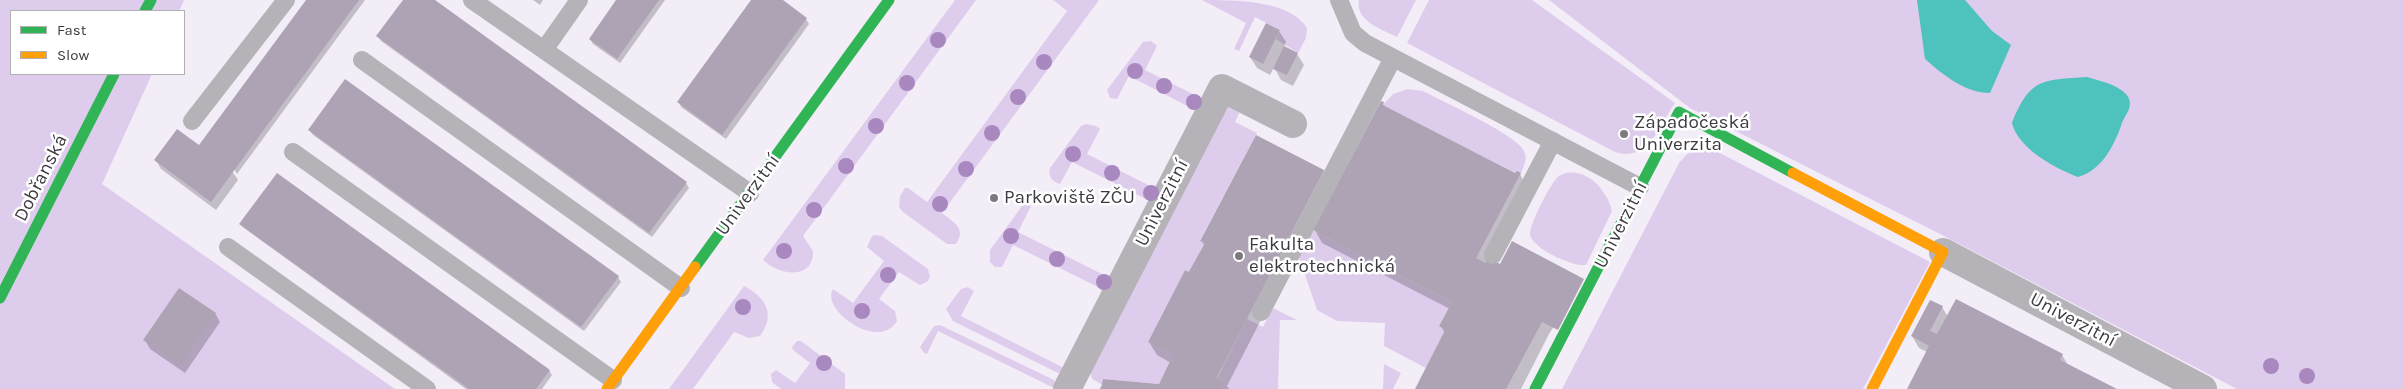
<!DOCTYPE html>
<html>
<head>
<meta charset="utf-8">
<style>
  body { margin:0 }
  #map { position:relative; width:2403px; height:389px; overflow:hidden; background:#f3edf8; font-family:Karla,sans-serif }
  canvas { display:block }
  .legend { position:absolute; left:10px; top:10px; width:175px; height:65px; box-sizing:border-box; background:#fff; border:1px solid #b2b0b3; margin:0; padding:6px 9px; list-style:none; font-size:15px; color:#3e3a41 }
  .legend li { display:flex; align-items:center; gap:10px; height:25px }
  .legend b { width:25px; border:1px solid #b2b0b3 }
</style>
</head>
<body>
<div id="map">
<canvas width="2403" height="389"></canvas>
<ul class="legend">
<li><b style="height:6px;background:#30b455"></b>Fast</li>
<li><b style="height:6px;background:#ff9f0a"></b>Slow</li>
</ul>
</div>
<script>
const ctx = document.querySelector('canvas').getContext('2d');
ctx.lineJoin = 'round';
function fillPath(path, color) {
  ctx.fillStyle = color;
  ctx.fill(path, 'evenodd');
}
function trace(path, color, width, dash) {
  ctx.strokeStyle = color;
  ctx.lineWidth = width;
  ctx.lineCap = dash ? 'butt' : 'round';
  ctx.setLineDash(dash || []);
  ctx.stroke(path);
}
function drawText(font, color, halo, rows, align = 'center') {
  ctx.font = font + ' Karla,sans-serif';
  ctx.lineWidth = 5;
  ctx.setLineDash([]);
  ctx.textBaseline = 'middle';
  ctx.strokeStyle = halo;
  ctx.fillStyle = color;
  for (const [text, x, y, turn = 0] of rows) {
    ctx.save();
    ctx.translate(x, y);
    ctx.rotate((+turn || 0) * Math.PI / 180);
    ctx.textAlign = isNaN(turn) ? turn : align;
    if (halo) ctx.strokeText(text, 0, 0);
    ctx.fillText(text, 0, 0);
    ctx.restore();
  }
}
const green = new Path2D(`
  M0,0H184L179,11H11V74H152L102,184L395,389H0Z
  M955,0H976L803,236L813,251C814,281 778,275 763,260Z
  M1053,0H1099L942,213C953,222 967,228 956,244H947L903,212L899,207L900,196L905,188H908L927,202L1067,11Z
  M1202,0C1234,0 1290,0 1307,28L1306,38L1298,53L1276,39L1280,30L1255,17L1239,51L1234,49L1246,23Z
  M1359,0H1416L1397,37C1381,29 1355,21 1359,0Z
  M1429,0H1532L1675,103C1660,125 1648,163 1615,152L1407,43Z
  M1549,0H2403V389H2237L1944,236L1690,108Z
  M1151,41L1157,46L1145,70L1207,101L1201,113L1129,76L1117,99L1110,98L1107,90L1143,42Z
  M1408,89L1423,91C1443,102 1516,134 1524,151C1528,159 1524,165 1521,173H1515L1383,105L1393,94Z
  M1226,99L1242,107L1235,122L1257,133L1200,240L1205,243L1189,272L1185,270L1148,342L1173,355L1159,384L1103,379V385L1092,379L1088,365Z
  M1086,124L1096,126L1100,129L1087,154L1160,191L1154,203L1072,162L1060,184C1051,181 1048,176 1050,168L1081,126Z
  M1702,148L1718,152L1930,262L1863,389H1562L1679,163L1687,154Z
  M1566,173C1589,169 1607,191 1612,211L1586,265C1573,267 1533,249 1530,235C1529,225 1549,187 1556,179C1558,176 1563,174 1566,173Z
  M1027,204L1031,206L1018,232L1114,280L1108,292L1013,245L1002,267H995L990,262V250L1022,206Z
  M1313,230L1452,302L1439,326L1445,330L1426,368L1384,346L1385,323L1337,321L1317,310L1299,257Z
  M875,235L882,236L928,269L930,277L927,282L920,285L899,272L879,299L895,311L897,321C879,352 820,310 833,289L853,303L884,261L867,247L872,236Z
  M744,286C766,297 776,315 760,336L749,338L734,332L693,389H669Z
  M968,287L974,291L961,316L1068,370L1058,373L953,321L946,309L961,289Z
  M1273,308L1297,320H1280L1278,389H1222L1226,382L1218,377L1247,319L1263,327Z
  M940,325L1054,380L1056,389L938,331L927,354L924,353L920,347L934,326Z
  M797,341H801L845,374V389H781L772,382L771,374L776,370L795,383L810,363L793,350L792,347Z
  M1384,364L1401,373L1393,389H1383Z`);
const water = new Path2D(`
  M1917,0H1965L1992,31L2011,45L1990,93C1965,93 1942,74 1925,59Z
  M2087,77C2100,81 2116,84 2126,94C2136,106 2124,115 2121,126C2113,147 2102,170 2078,177C2054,168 2018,148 2012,123C2030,78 2042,80 2087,77Z`);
const shadow = new Path2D(`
  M307,0H365L237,174L231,164L229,166L238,180L216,210L161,169L156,160L199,147Z
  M405,0H433L686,183L689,188L652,237L381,41L378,36Z
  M533,0H543L540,5Z
  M618,0H665L620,63L593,44L590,39Z
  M753,0H781L806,19L809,24L726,139L681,107L679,102Z
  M1279,31L1286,42L1284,47L1297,54L1304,65L1293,86L1281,80L1274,67L1270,75L1257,68L1250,57Z
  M1381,102L1386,108L1516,175L1520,174L1527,187L1489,260L1500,266L1583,280L1549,334L1521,389H1416L1445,334L1441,326L1450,309L1322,243L1315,230Z
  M310,130L618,277L621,282L584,331L313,135Z
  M1257,137L1324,171L1331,184L1227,386L1229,389H1100L1103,380L1160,385L1171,363L1157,355L1149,342L1204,245L1202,241Z
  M241,224L549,370L552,375L542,389H466L244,228Z
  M1942,307L1948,317L2062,355L2068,365L2114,389H1908L1927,352L1919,348L1912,336Z
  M215,313L220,322L185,373L150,349L145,340Z`);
const building = new Path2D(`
  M306,0H359L211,202L154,160L177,129L199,145Z
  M403,0H435L687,182L649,233L376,36Z
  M616,0H659L617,59L589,39Z
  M751,0H783L807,18L722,135L677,102Z
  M1266,23L1280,30L1263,64L1249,57Z
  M1284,46L1298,53L1287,75L1273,69Z
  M345,79L619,276L581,327L308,130Z
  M1381,101L1384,102L1383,105L1515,173L1517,171L1521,173L1476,258L1486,263L1489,258L1500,264L1512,241L1584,279L1558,330L1542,322L1506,389H1415L1445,330L1439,326L1452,302L1313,230Z
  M1256,135L1324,170L1217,377L1226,382L1222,389H1100L1103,385V379L1159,384L1173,355L1148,342L1185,270L1189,272L1205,243L1200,241Z
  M277,173L550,370L536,389H469L239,224Z
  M179,288L216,313L180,365L143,340Z
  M1956,299L2063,354L2060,360L2117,389H1907L1929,346L1911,336L1930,300L1943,306L1930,331L1937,334Z`);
const lane = new Path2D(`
  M472,0L750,193
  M1339,0L1353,33L1365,43L1640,187
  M544,50L579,0
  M362,60L681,288
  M192,121L286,0
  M293,152L613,380
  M228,247L427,389
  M1493,255L1553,141
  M1261,312L1393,58`);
const street = new Path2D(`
  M1943,252L2203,389
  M1067,389L1222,88L1293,124`);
const fast = new Path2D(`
  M145,11L151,0
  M695,267L889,0
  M0,298L114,74
  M1535,389L1679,112L1793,173`);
const slow = new Path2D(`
  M1793,173L1943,252L1872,389
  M607,389L695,267`);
const trees = [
  [938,40],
  [1044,62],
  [1135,71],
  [907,83],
  [1164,86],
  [1018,97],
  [1194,102],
  [876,126],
  [992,133],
  [1073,154],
  [846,166],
  [966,169],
  [1112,173],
  [1151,193],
  [940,204],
  [814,210],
  [1011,236],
  [784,251],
  [1057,259],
  [888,275],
  [1104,282],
  [743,307],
  [862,311],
  [824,363],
  [2271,366],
  [2307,376]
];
const markers = [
  [1624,134,5,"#7d7981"],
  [994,198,5,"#7d7981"],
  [1239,256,5,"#7d7981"]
];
const poiNames = [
  ["Západočeská",1634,123],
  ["Univerzita",1634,145],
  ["Parkoviště ZČU",1004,198],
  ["Fakulta",1249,245],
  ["elektrotechnická",1249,267]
];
const streetNames = [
  ["Dobřanská",41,178,-63],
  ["Univerzitní",748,195,-54],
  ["Univerzitní",1162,203,-63],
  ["Univerzitní",1621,225,-63],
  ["Univerzitní",2073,320,28]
];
fillPath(green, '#deccec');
fillPath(water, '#4ec2bc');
fillPath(shadow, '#0003');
fillPath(building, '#ada3b5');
trace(lane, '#b5b3b7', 18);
trace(street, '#b5b3b7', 28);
trace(fast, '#30b455', 11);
trace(slow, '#ff9f0a', 11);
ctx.fillStyle = '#a988bf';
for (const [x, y] of trees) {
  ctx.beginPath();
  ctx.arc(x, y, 8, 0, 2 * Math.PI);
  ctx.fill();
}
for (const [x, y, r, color] of markers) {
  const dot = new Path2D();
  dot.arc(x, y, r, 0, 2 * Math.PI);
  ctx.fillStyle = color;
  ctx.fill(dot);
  trace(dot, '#fff', 2);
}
drawText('19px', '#3e3a41', '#fff', poiNames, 'left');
drawText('19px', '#3e3a41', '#fff', streetNames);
</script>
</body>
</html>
